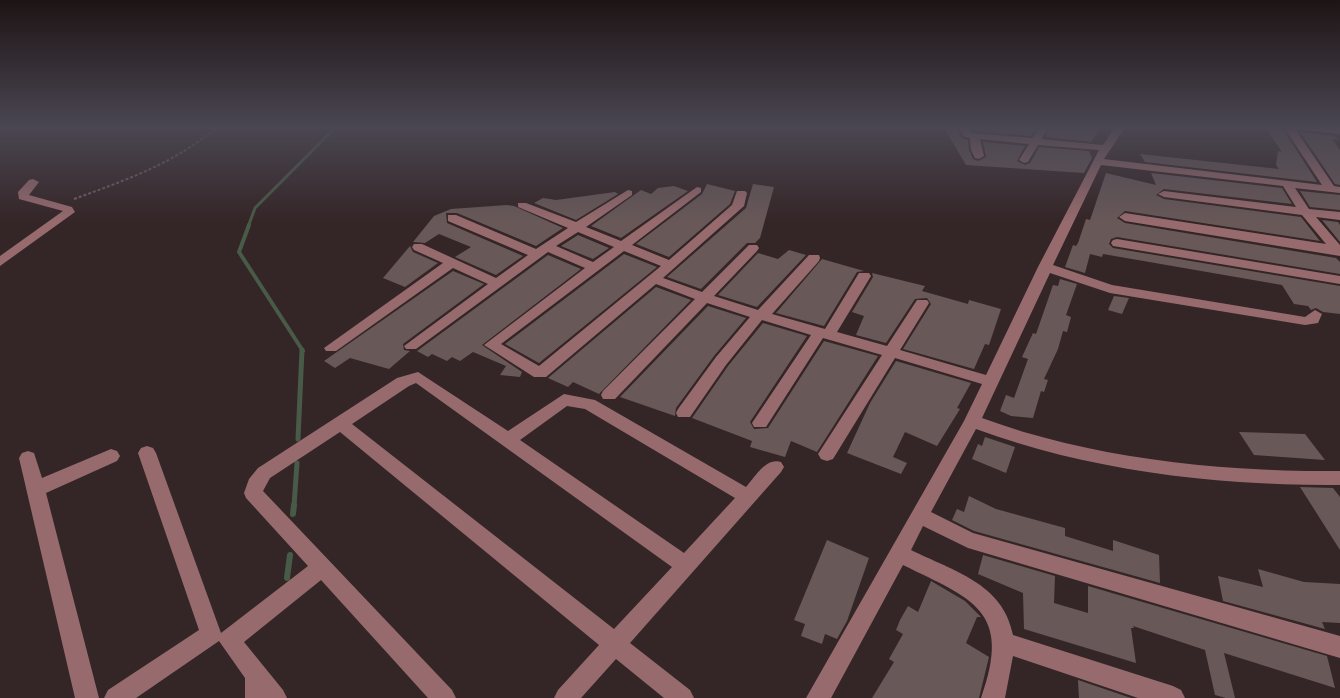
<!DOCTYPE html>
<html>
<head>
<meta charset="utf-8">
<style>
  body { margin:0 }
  canvas { display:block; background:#342526 }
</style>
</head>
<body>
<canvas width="1340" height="698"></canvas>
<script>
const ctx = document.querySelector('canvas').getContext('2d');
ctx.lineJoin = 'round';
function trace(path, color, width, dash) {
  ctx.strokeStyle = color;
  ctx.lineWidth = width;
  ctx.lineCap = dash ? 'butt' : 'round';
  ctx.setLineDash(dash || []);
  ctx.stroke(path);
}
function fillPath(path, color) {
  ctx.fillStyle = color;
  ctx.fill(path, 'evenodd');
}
const streamFar3 = new Path2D(`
  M248,227L255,208L337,126`);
const streamFar2 = new Path2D(`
  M249,225L239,252L303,351`);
const streamFar1 = new Path2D(`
  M298,439L302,350
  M294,506L297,463`);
const stream = new Path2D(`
  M293,514L294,505
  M287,578L290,555`);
const building = new Path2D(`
  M943,126H956L962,138L968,140L969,150L973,159L978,161L986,157L983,142L1025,146L1017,161L1025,165L1030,163L1039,147L1089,151L1092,158L1084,173L966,165Z
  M970,126H1039L1031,136L973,131Z
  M1044,126H1101L1091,142L1046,137L1049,129Z
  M1264,126H1281L1317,182L1145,162L1140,154L1279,169L1276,165L1278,151L1282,152Z
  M1300,132L1335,136L1339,140L1332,139L1340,150V185L1335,184Z
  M1106,173L1156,185L1151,173L1282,188L1292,204L1164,189L1156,195L1164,199L1301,217L1320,241L1125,211L1117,218L1125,223L1336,258L1340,262V274L1117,237L1111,239L1109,244L1113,248L1340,286V314L1323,312L1316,308L1311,310L1308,306L1294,304L1282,285L1103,254L1102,257L1090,254L1085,273L1065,267L1073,245L1076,246L1078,243L1086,219L1090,220Z
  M707,184L735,191L730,204L669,257L636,244L702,194Z
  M753,184L774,187L760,238L755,243H747L701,289L667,277L746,208Z
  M674,186L688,191L621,238L591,226L641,190L651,194L658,188Z
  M1300,191L1340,195V210L1310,207Z
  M615,192L618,194L576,220L534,203L543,198L556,200Z
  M507,205L514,206L563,228L536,246L457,213H446L447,223L523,256L496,275L455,257L471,247L439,234L425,243L413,242L434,216L451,209Z
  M1322,220L1338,222L1340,225V242Z
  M578,235L609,248L593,259L561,246Z
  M410,246L413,252L438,263L405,287L383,278Z
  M789,250L806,255L757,307L718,295L758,253L778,259Z
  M624,254L657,267L539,363L505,344Z
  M548,255L581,269L482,345L522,372L520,377L500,375L506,366L473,352L460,361L452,357L447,361L432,354L428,357L417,351Z
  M822,259L864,271L857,272L824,326L776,313Z
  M453,271L484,284L403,344L404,350L410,351L389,369L350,358L335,368L324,361Z
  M872,273L925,286L922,291L968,304L969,300L1001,309L989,345L985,344L974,369L903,349L931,304L927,298L915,299L886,343L856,335L864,316L852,312L873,277Z
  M1060,279L1077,284L1066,315L1071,317L1067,332L1063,331L1058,349L1044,379L1048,380L1044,392L1041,391L1033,418L1011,416L1000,411L1006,395L1014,398L1028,359L1022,357L1033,333L1036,334L1053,285L1058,286Z
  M656,287L691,300L599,394L573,382L568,387L548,378Z
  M1114,296L1129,298L1122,314L1108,310Z
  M708,306L746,318L714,356L676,408L675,416L620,397Z
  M763,323L807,336L750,422L754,429L768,428L824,341L878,356L817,452L791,441L785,457L750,447L752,441L692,418L728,366Z
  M896,361L971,383L957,408L960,409L937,446L905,432L893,457L907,463L901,474L847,453L870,403Z
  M1239,432L1305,434L1325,460L1254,455Z
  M985,437L1015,447L1006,473L972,459L978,444L982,446Z
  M1300,487L1333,488L1340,497V550Z
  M969,496L996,509L1065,528V536L1113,551V540L1159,555L1160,583L974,531L952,520L957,509L964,512Z
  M827,540L869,558L847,621L837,639L825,634L822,644L801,636L805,624L794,620Z
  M983,555L1055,576L1054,603L1088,613V586L1327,656L1335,688L1224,653L1235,698H1226L1215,695L1205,650L1133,626L1134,628H1131L1136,663L1024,629L1023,593L978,574Z
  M1258,569L1304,582L1340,584V623L1322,622L1325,629L1223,601L1218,576L1263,587Z
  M931,581L965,601L981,617H977L966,643L989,657L979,698H872L894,662L889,659L903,634L896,630L900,620L908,606L918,612Z
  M1078,680L1131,698H1079Z`);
const path = new Path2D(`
  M74,199C126,180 176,163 218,126`);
const minor = new Path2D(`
  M958,126H968L972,133L1032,138L1039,128L1042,127L1047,130L1042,139L1103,145L1116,126H1126L1104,159L1322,185L1283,126L1340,128V134L1295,129L1334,186L1340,187V193L1295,188L1309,209L1340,212V220L1316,217L1340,245V256L1125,221L1119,217L1125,213L1326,244L1302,215L1164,197L1158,194L1164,191L1296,207L1283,186L1101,165L1053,265L1112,285L1305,317L1315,310L1322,314L1318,323L1305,325L1110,293L1050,273L982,418C1093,459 1222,472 1340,471V485C1219,486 1089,471 976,429L931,512L973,533L1340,636V658L968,548L923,526L911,550C953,571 1003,583 1013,635L1173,686L1181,690L1185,698H1138L1013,656L1005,698H981C1013,610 972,599 903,565L831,698H806L964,421L982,384L895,358L833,459L827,461L821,459L818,454L882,355L823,338L766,427H754L752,423L811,335L762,320L726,365L690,417H678L676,413L678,409L716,357L750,317L707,303L615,399H603L601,395L603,391L695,299L656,284L546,377H534L484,345L585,268L548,252L416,349H406L404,346L488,284L453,268L336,351H326L324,348L443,263L414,250L412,247L414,244H422L496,278L528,255L448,221V215H456L536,249L568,228L518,207V203H526L576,222L628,190L632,191V195L586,227L621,241L697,187L701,188V192L632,245L669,260L732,205L737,191H745L747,193L744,206L663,278L702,292L749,245H757L759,248L757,251L714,296L758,310L809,255H819L820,258L819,261L772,314L825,329L859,273H869L871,276L837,332L887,346L917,300H927L929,303L900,350L986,375L1038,267L1099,150L1038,145L1028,162L1024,163L1019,160L1029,144L980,139L984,156L979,159L975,158L971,150L970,138L964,137ZM578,232L614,247L593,262L556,246ZM624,251L661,266L539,366L501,344Z
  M33,179L39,182L29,195L72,207L75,212L0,266V256L63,211L19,199L18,192L29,180Z
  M1117,239L1340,276V284L1113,246L1111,243L1113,240Z
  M418,372L508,431L564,394L595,400L746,487C755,477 766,457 781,462L784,467L781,472L630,643L690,690L694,698H664L616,659L581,698H554L558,690L599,645L340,432L270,478L263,491L452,690L456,698H428L321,580L244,642L283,690L287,698H245V678L219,641L136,698H104L108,690L199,630L138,453L141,448L147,446L153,448L156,453L221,633L308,566L246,498L244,493L249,479L258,468L397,378ZM416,383L672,567L614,629L352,424L409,386ZM567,406L585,409L735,498L684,553L520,440Z
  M111,449L117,451L120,456L117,461L46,493L99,698H75L19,458L22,453L28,451L34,453L42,478Z`);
trace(streamFar3, '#485a48', 3);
trace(streamFar2, '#485a48', 4);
trace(streamFar1, '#485a48', 5);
trace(stream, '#485a48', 6);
fillPath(building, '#685858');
trace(path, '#6e6061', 2, [3, 2]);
fillPath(minor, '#976b6e');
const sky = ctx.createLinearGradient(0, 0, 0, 223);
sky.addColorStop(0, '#1d1415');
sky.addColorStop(0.57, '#4a4652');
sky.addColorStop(1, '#4a465200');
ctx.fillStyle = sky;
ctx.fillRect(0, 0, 1340, 223);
</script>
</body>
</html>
